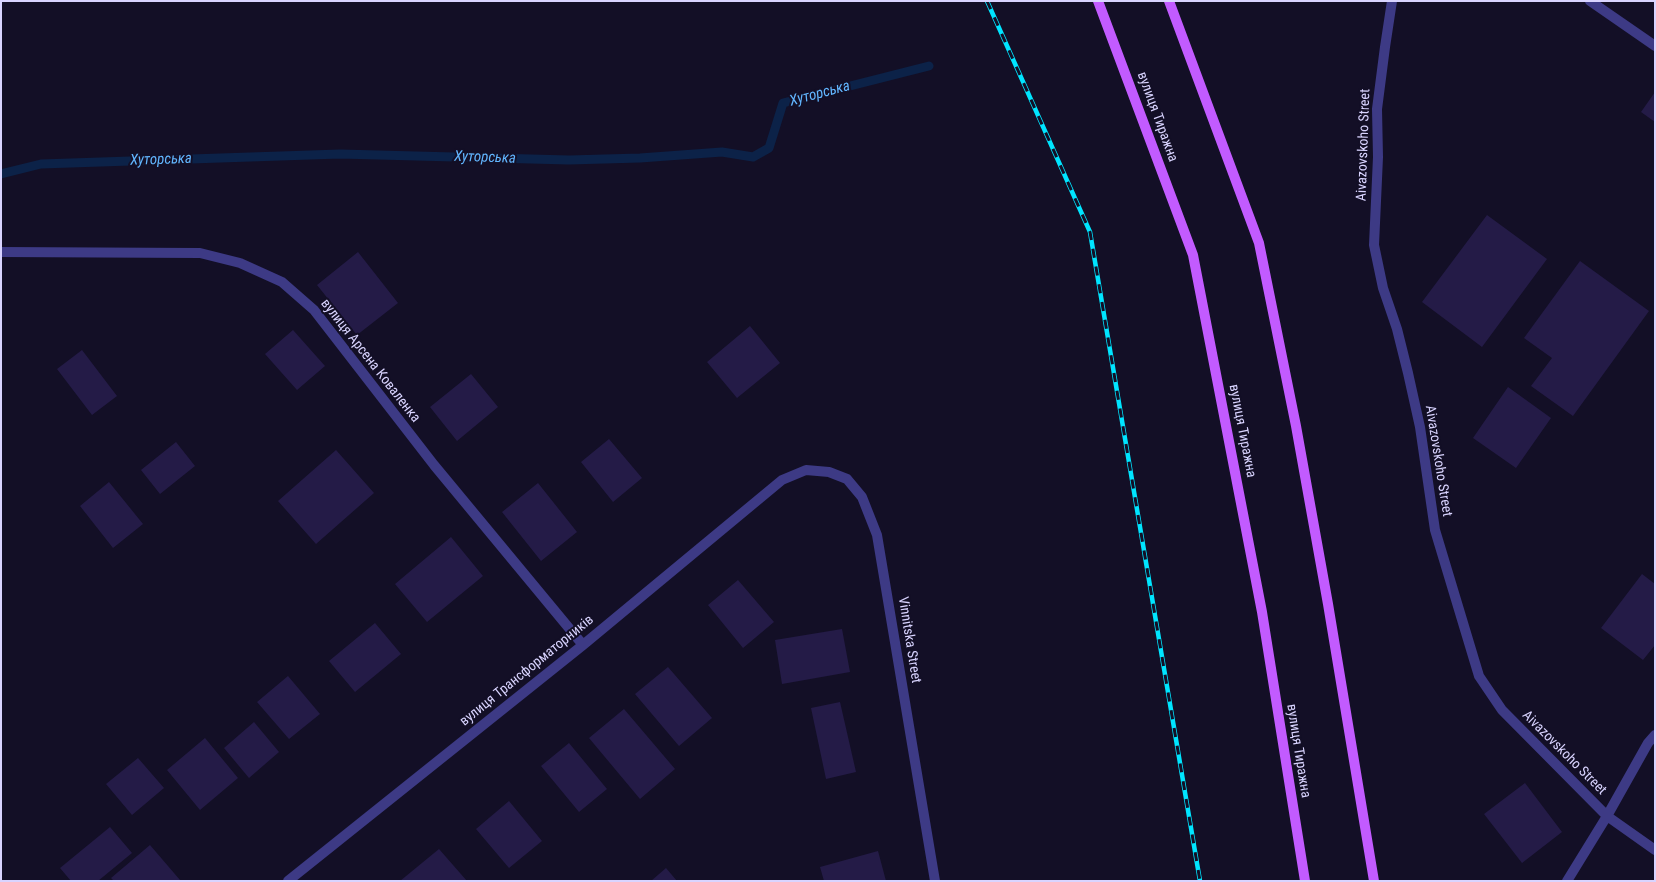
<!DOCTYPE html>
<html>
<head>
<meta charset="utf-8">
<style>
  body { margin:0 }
  #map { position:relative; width:1656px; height:882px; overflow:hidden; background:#130f26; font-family:"Roboto Condensed",sans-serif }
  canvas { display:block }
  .frame { position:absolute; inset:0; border:2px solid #d9d4ff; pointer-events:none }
</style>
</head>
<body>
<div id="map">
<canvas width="1656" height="882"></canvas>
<div class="frame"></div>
</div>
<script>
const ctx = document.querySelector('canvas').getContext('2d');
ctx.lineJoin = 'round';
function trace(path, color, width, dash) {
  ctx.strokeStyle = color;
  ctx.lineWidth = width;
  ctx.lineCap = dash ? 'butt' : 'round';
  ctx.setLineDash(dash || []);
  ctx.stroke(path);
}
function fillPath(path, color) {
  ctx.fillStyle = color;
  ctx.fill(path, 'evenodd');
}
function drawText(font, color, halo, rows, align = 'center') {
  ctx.font = font + ' "Roboto Condensed",sans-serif';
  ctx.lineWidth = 4;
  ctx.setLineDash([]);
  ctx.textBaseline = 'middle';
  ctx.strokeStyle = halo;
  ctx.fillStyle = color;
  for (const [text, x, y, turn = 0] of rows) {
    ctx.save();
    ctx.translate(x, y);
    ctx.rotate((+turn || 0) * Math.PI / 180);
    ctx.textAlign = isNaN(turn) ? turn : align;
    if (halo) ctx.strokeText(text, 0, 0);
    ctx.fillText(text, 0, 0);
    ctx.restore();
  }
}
const stream = new Path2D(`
  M1,174L41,164L340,154L569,160L640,158L722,152L753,157L769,148L783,103L929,66`);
const building = new Path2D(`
  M1655,92V122L1641,112Z
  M1487,215L1547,259L1482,347L1422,302Z
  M358,252L398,303L357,335L317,285Z
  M1580,261L1649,311L1573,416L1531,386L1552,358L1524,338Z
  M750,326L780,363L737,398L707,362Z
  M293,330L325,366L297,390L265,354Z
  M82,350L117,396L92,415L57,369Z
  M471,374L498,407L457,441L430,407Z
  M1508,387L1551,418L1516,468L1473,438Z
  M609,439L642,478L613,502L581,462Z
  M176,442L195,466L160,494L141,470Z
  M336,450L374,493L316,544L278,501Z
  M109,482L143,524L113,548L80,506Z
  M538,483L577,532L541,561L502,512Z
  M451,537L483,576L427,622L395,584Z
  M1642,574L1655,584V645L1643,660L1601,628Z
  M738,580L774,622L743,648L708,605Z
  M375,623L401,654L355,692L329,661Z
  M842,629L850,672L782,684L775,640Z
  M668,667L712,718L679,746L635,694Z
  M288,676L320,714L289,739L257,702Z
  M840,702L856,772L826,779L811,708Z
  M624,709L675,769L640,799L589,738Z
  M254,722L279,752L249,778L224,748Z
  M205,738L238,778L200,810L167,770Z
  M569,743L607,789L579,812L541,766Z
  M138,758L164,788L132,815L106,784Z
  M1525,783L1562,832L1522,863L1484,814Z
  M509,801L542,841L509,868L476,829Z
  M110,827L132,853L98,881H71L60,868Z
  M150,845L180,880L114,881L111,878Z
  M439,849L467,881H400Z
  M878,851L886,881H824L820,867Z
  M666,868L677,881H651Z`);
const street = new Path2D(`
  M1392,1L1385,47L1377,109L1378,157L1374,245L1383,288L1397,329L1408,373L1420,427L1435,530L1479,676L1502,710L1607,816L1655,850
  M1590,1L1655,46
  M1,252L200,253L240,263L282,282L314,310L434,465L583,645
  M288,881L583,645L782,480L806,470L829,472L847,479L862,497L877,535L935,881
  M1567,881L1607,816L1648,743L1655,735`);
const primary = new Path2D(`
  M1098,1L1193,255L1262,612L1305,881
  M1169,1L1259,243L1296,426L1328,604L1374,881`);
const rail = new Path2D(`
  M987,1L1090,232L1200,881`);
const streetNames = [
  ["вулиця Тиражна",1157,117,70],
  ["Aivazovskoho Street",1364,145,-88],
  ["вулиця Арсена Коваленка",370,361,52],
  ["вулиця Тиражна",1242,431,79],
  ["Aivazovskoho Street",1438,461,81],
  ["Vinnitska Street",909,640,81],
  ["вулиця Трансформаторників",527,671,-39],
  ["вулиця Тиражна",1298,751,81],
  ["Aivazovskoho Street",1564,753,45]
];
const waterNames = [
  ["Хуторська",820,94,-15],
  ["Хуторська",485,158,2],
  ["Хуторська",161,160,-2]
];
trace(stream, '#0c2248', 9);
fillPath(building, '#241b47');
trace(street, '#3d3a85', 10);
trace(primary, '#c25bff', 10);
trace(rail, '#00e5ff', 4.5);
trace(rail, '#130f26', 3, [9]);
drawText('14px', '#d9d4ff', '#130f26', streetNames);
drawText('italic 15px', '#62b6ff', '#130f26', waterNames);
</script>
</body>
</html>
